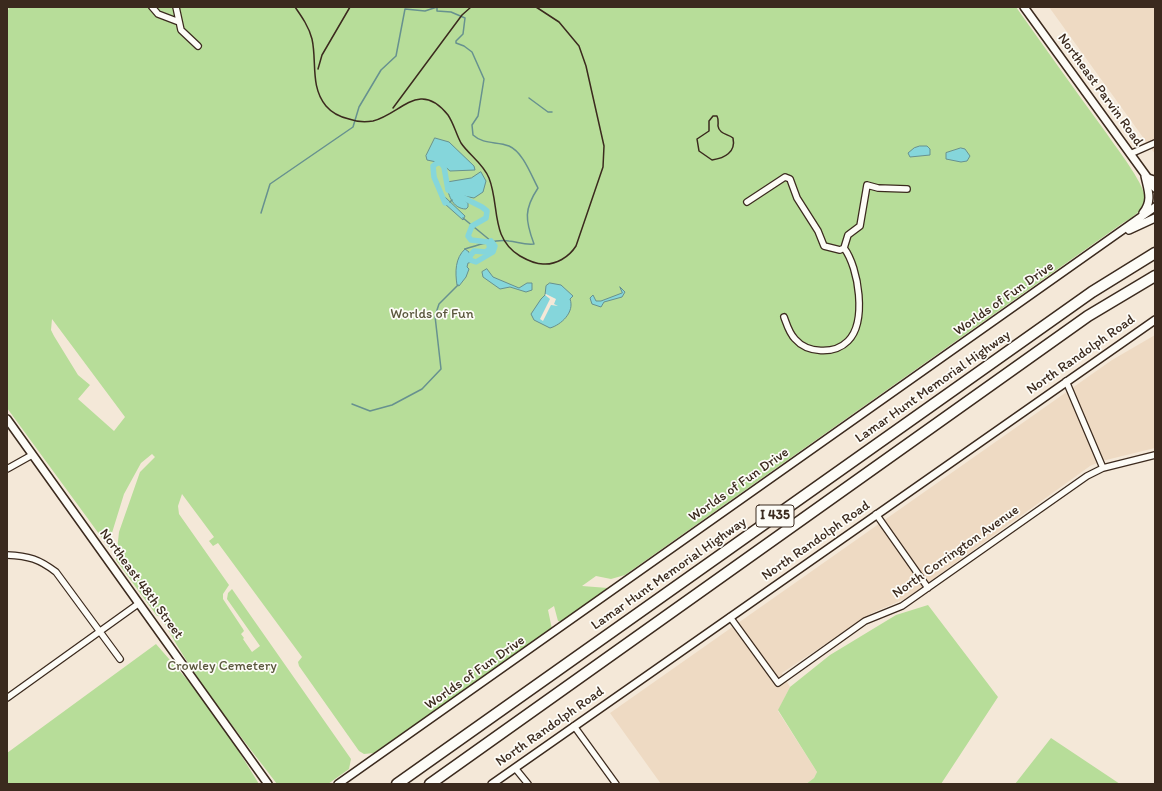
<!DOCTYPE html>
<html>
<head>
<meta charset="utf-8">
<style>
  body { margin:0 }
  #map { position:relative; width:1162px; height:791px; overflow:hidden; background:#f4e8d8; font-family:Itim,sans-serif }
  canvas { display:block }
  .frame { position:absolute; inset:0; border:8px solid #3b2a1e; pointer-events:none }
</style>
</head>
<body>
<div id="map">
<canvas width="1162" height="791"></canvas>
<div class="frame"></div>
</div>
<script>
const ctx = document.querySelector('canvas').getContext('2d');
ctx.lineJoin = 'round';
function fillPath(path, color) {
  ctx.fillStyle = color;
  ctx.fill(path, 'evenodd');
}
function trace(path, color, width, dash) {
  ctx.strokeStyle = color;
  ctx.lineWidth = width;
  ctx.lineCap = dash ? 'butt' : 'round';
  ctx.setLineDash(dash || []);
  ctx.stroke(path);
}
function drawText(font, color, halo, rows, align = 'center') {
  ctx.font = font + ' Itim,sans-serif';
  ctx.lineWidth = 3.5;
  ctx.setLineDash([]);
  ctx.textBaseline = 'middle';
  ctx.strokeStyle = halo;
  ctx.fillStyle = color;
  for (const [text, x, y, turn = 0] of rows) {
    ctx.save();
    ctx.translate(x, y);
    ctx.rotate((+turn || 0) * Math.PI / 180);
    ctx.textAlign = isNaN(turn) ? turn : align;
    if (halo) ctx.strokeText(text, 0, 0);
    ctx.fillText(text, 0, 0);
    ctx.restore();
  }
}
const built = new Path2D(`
  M1049,7H1155V154Z
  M1155,335V448L1102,461L1090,466L907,598L872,613L782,673L790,687L778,711L817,772L814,778L806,784H661L610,713L1112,360Z`);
const green = new Path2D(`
  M7,7H1016C1046,49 1076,92 1107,134C1117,149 1142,180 1145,197C1147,210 1129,219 1120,225L625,575L611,579L596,576L582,586L608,588L563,622L558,621L554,606L548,610L552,629L374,753L364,754L359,751L299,666L298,662L302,657L218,543L213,546L209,541L214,537L182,494L178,506L179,514L229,585L223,594V599L243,629L244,631L241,634L244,638L243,639L252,652L260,646L227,599L228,593L232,589L351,759L349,769L328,784H277C238,732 196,682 165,624V620L162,616H157L116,560L119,532L140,472L155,457L152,454L141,463L124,494L111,536L112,548L110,549L7,408V11L9,9ZM52,319L125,417L114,431L78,399L90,385L78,375L54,336L51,330Z
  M928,605L998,697L941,784H806L814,778L817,772L778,710L790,687L830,655L896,615Z
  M156,644L204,699L225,729L259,784H7V753Z
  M1051,738L1120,784H1015Z`);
const water = new Path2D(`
  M435,138L449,142L474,166L475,170L450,171L441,163L427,160L426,156Z
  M920,146H927L930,149V155L910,157L908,153L914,148Z
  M961,148L965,149L970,156L967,161L961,162L946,159V153Z
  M481,172L486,181L483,192L474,198L464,196L463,199L468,203V207L466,209C452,209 447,193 447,182L471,178Z
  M445,197L465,216L463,220L445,204L442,198Z
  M465,249L469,252L472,262L468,263L467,267L469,269L466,277L459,286L457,285C455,272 455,258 465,249Z
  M487,269L493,277L519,288L527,283H532V290L526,292L510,287L500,289L483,277L482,272Z
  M550,283L561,285L573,296L570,299C575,312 561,325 550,328L534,320L531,314L541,299L545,295L546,286Z
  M620,287L625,292L622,297L604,302L601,307L592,304L590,298L593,295L596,301H601L622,293Z`);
const pier = new Path2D(`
  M546,294L556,299L554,304L558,306L551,305L543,321L540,319L550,299L545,295Z`);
const stream = new Path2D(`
  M437,7V11L451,12L465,18L463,34L456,41V43L464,46L472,52L484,79L478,116L472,125L473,135C484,145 497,141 509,146C523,152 531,175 538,188C524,209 525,220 534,244C524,245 518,242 509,241C495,239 478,245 465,249
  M529,98L548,112H552
  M450,202L452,200
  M261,213L270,184L353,127L359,107L381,70L396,56L405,9L425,11L437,7
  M463,218L491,241
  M352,404L370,411L392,405L422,389L441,369L435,316L439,304L458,285`);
const canal = new Path2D(`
  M445,203L434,177L433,166L437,163H441L444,167L448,190L482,207L487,211L486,218L472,226L468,236L471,240L488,242L490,248L486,252L474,251L470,256V260L476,262L493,252L495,246L491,241`);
const street = new Path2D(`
  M152,7L158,14L179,22
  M176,7L181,30L198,46
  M1130,154L1155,143
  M747,202L785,177L790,179L797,198L818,231L824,246L840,250L844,248L848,235L860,226L867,185L878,188L907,189
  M784,317C787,325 789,333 795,339C807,353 834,355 848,341C867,322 859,268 844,248
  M1066,381L1103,468
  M7,469L32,455
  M876,514L928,588
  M7,555C29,556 39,559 56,572L120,659
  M730,617L778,683L865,621L902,606L1087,476L1103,468L1155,455
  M7,698L138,604
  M574,726L616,784
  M515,768L528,784`);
const secondary = new Path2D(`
  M1024,7L1155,188
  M1143,213C1153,201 1148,190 1145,176
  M1129,230L1155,218
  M7,419L268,784
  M338,784L1155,207
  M492,784L1155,320`);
const highway = new Path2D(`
  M1149,180L1155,182
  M397,784L1092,292L1155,253
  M430,784L1088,316L1155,276`);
const rail = new Path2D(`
  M295,7C302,17 309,27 312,39C317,61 310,87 326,106C332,113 340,117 349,119C357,122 366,122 373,121C401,114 419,79 448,115C454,124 456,134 461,143C469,155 483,163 489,178C500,206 490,238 520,256C527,260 535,264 543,264C556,265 569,257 576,246L603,167L604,146L586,66L579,46L559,22L536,7
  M318,69L322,55L350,7
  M393,108L462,15L471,7
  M713,116H717C719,120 718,122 718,126C719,134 728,134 733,138C736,152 725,158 712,160L699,151L697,139L709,131V121Z`);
const shields = [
  [775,516,38]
];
const shieldNames = [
  ["I 435",775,516]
];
const streetNames = [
  ["Northeast Parvin Road",1100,90,54],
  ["Worlds of Fun Drive",1004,299,-35],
  ["North Randolph Road",1081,355,-35],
  ["Lamar Hunt Memorial Highway",933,387,-35],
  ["Worlds of Fun Drive",739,485,-35],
  ["North Randolph Road",816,541,-35],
  ["North Corrington Avenue",956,552,-35],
  ["Lamar Hunt Memorial Highway",669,574,-35],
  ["Northeast 48th Street",141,584,54],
  ["Worlds of Fun Drive",475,673,-35],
  ["North Randolph Road",550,727,-35]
];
const parkNames = [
  ["Worlds of Fun",432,314],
  ["Crowley Cemetery",222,666]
];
fillPath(built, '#eedac3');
fillPath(green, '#b7dd99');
fillPath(water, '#85d6db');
trace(water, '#67918f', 1);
fillPath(pier, '#f4e8d8');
trace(stream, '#67918f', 1.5);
trace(canal, '#85d6db', 5.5);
trace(street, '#3b2a1e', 8);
trace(secondary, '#3b2a1e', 10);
trace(highway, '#3b2a1e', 13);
trace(street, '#fdfcf7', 5.5);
trace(secondary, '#fdfcf7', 7);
trace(highway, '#fdfcf7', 10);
trace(rail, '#3b2a1e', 1.5);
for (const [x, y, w] of shields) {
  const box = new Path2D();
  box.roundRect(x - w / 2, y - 11, w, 22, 3);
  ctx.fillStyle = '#fdfcf7';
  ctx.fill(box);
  trace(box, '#3b2a1e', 1);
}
drawText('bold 13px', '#3b2a1e', null, shieldNames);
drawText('14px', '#3b2a1e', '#fdfcf7', streetNames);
drawText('14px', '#5a573d', '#fdfcf7', parkNames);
</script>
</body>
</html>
